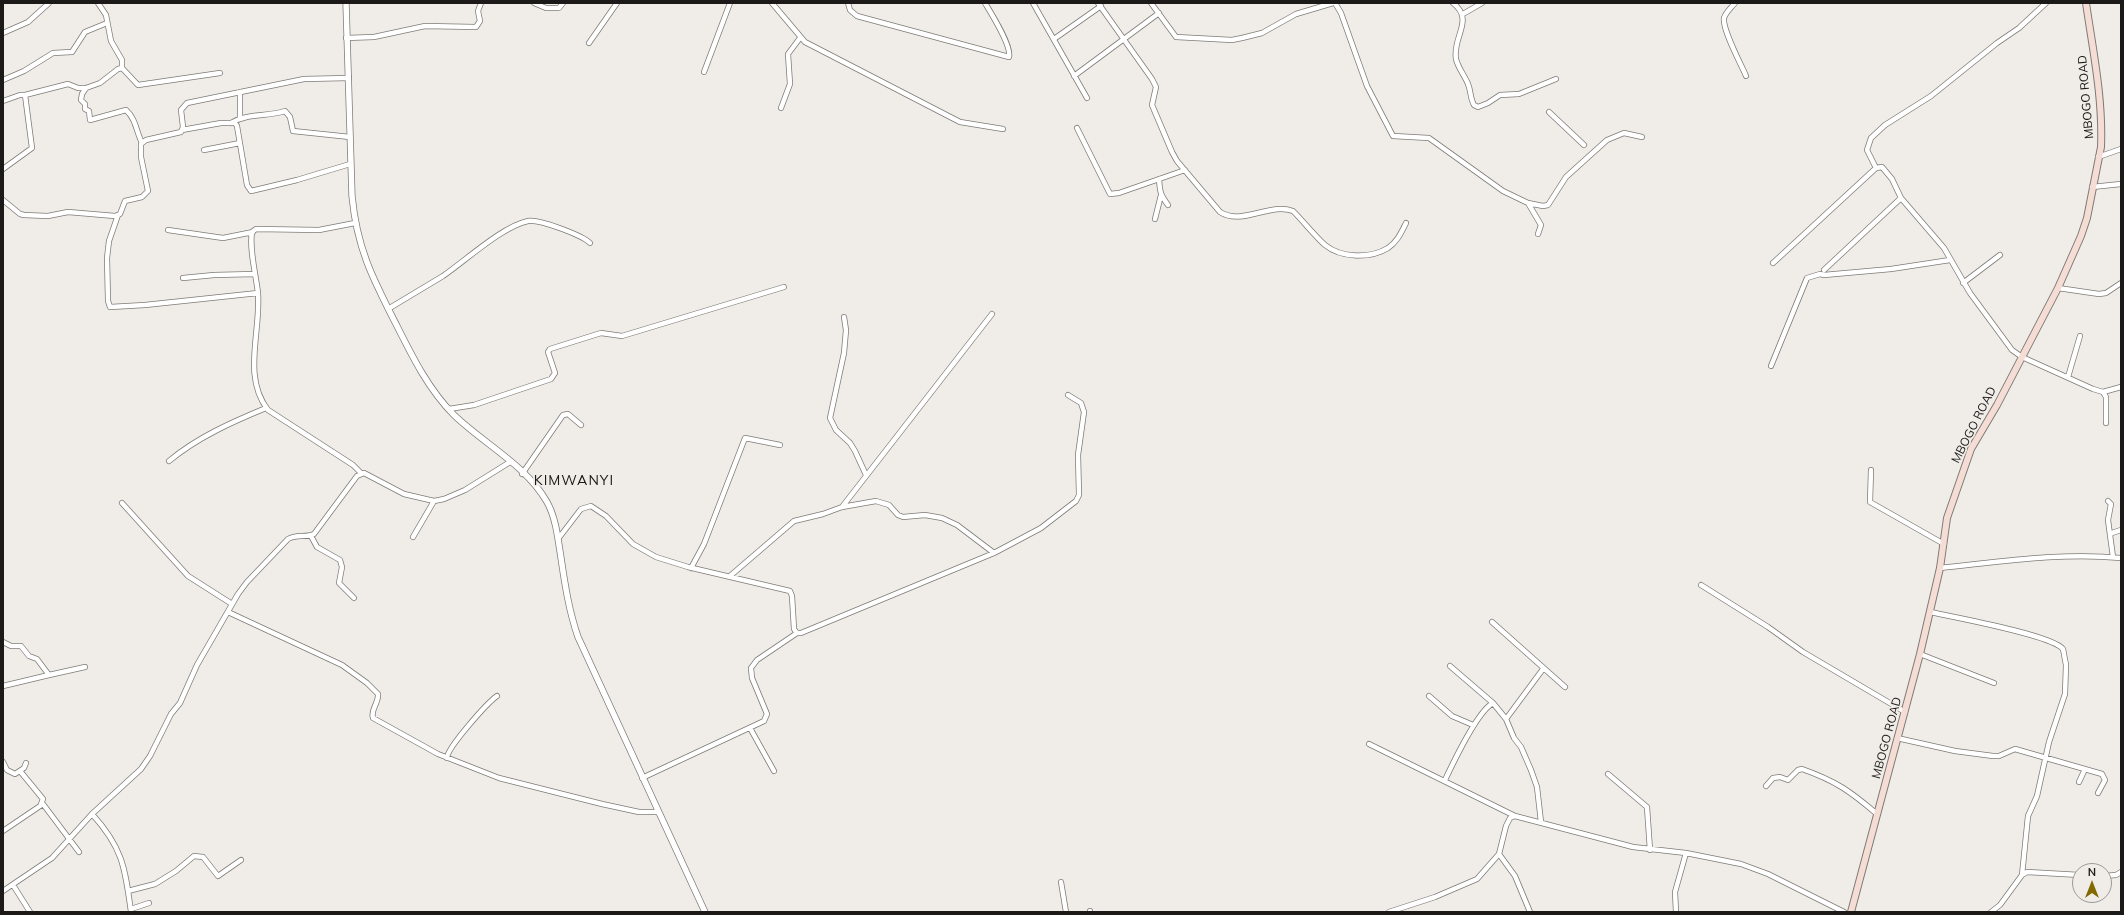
<!DOCTYPE html>
<html>
<head>
<meta charset="utf-8">
<style>
  body { margin:0 }
  #map { position:relative; width:2124px; height:915px; overflow:hidden; background:#f0ede8; font-family:Mulish,sans-serif }
  canvas { display:block }
  .frame { position:absolute; inset:0; border:4px solid #1c1a19; pointer-events:none }
  .north { position:absolute; left:2072px; top:863px; width:40px; height:40px; box-sizing:border-box; background:#f0ede8; border:1px solid #9b9995; border-radius:50%; rotate:0deg; font-size:11px; font-weight:700; line-height:16px; text-align:center; color:#1c1a19 }
  .north::after { content:''; display:block; margin:auto; width:14px; height:18px; background:#826902; clip-path:polygon(50% 0,100% 100%,50% 72%,0 100%) }
</style>
</head>
<body>
<div id="map">
<canvas width="2124" height="915"></canvas>
<div class="frame"></div>
<div class="north">N</div>
</div>
<script>
const ctx = document.querySelector('canvas').getContext('2d');
ctx.lineJoin = 'round';
function trace(path, color, width, dash) {
  ctx.strokeStyle = color;
  ctx.lineWidth = width;
  ctx.lineCap = dash ? 'butt' : 'round';
  ctx.setLineDash(dash || []);
  ctx.stroke(path);
}
function drawText(font, color, halo, rows, align = 'center') {
  ctx.font = font + ' Mulish,sans-serif';
  ctx.lineWidth = 3.5;
  ctx.setLineDash([]);
  ctx.textBaseline = 'middle';
  ctx.strokeStyle = halo;
  ctx.fillStyle = color;
  for (const [text, x, y, turn = 0] of rows) {
    ctx.save();
    ctx.translate(x, y);
    ctx.rotate((+turn || 0) * Math.PI / 180);
    ctx.textAlign = isNaN(turn) ? turn : align;
    if (halo) ctx.strokeText(text, 0, 0);
    ctx.fillText(text, 0, 0);
    ctx.restore();
  }
}
const minor = new Path2D(`
  M534,3L546,8H559L563,3
  M772,3L805,42L960,122L1003,129
  M848,3L850,10L857,16L1009,57C1012,46 991,13 985,3
  M1033,3L1087,98
  M1098,3L1152,79L1156,87L1152,105L1172,152L1177,161L1220,212C1242,226 1270,202 1293,211C1304,222 1314,235 1325,245C1341,258 1370,259 1388,248C1397,242 1401,233 1406,223
  M1151,3L1176,37L1232,40L1242,38L1262,33L1296,14L1333,3
  M1335,3L1341,13L1367,86L1393,136L1429,138L1503,191L1528,203L1541,225L1538,234
  M1453,3C1475,20 1452,37 1456,59C1458,68 1465,76 1468,84C1471,91 1470,98 1474,105L1478,107L1488,103L1500,95L1519,94L1556,79
  M1735,3C1731,8 1726,12 1724,18C1722,29 1741,64 1746,76
  M1463,14L1482,3
  M3,33L28,22L49,3
  M346,38L374,37L425,26L476,27L480,21L478,11L481,3
  M1054,39L1101,6
  M589,43L617,3
  M122,68L138,85L220,73
  M704,72L730,3
  M1074,76L1159,13
  M3,80L24,71L53,53L72,52L85,32L107,23
  M86,88L82,94L81,100L85,104V109L89,111L90,120L126,110C136,119 136,131 142,143
  M25,95L68,84L78,88H86L100,83L118,69L122,68V60L111,41L106,15L98,3
  M3,101L20,95H25L32,148L3,169
  M781,108L790,84L788,54L800,38
  M1549,112L1584,145
  M240,118V92
  M231,123C247,113 267,117 285,111L290,117L293,131L350,137
  M1077,128L1110,194L1119,193L1185,170
  M182,130L221,123H235L237,126L247,185L251,191L297,180L350,164
  M204,150L240,143
  M2098,157L2121,149
  M1876,168L1867,150L1871,138L1885,125L1931,96L1997,43L2019,28L2046,3
  M1159,179C1160,192 1160,194 1168,205
  M2092,187L2121,184
  M3,200L20,214L24,215L48,216L68,212L115,216L120,214L125,201L142,197L148,191L141,157V144L146,140L181,132L183,127L181,110L187,103L304,79L349,78
  M1528,203L1543,206L1548,205L1566,177L1607,140L1624,133L1642,137
  M118,215L109,241L107,258L108,301L110,307L145,305L258,293
  M1155,219L1161,195
  M355,223L319,230L256,229L252,232C249,249 256,275 258,293C261,332 242,377 268,410L353,465L361,473
  M168,230L223,238L253,232
  M1773,263L1876,168L1882,167L1892,179L1901,198L1944,248L1970,293L2012,350L2022,357L2093,389L2103,392L2121,387
  M1824,270L1901,198
  M183,278L214,275L255,274
  M1963,283L2000,255
  M2058,288L2099,294L2106,293L2121,283
  M388,309C406,298 425,287 443,276C465,261 503,226 528,221C539,219 582,235 590,243
  M844,317L846,330L844,353L830,418L836,430L850,443L855,451L866,475
  M1771,366L1807,278L1820,274L1824,275L1891,269L1950,260
  M2068,377L2080,336
  M2103,392L2106,397V423
  M449,409L474,405L551,379L555,373L548,352L550,349L601,333L622,336L784,287
  M169,461C198,437 232,422 266,408
  M1871,470L1870,502L1944,544
  M522,474L563,415L568,414L581,425
  M2108,501L2111,504L2108,520L2110,535
  M122,503L188,576L232,604
  M842,507L992,314
  M311,536L317,547L340,560L342,567L339,583L354,598
  M413,537L434,501
  M558,539L581,509L591,506L606,516L633,544L656,557L688,567L790,591L792,596L794,629L797,633H801L994,553L1041,528L1076,501L1079,495L1078,455L1084,412L1081,403L1068,395
  M2113,557L2110,535L2112,533L2121,530
  M691,568L704,544L745,438L780,445
  M1940,568C1999,562 2061,552 2121,558
  M730,576L794,521L823,514L842,507L876,501L889,505L898,515L903,517L925,515L942,518L957,525L994,553
  M1701,585L1768,627L1803,652L1905,712
  M228,612L342,665L367,683L378,694C379,703 370,710 373,718L438,754L499,778L602,804L639,812H658
  M1930,612C1953,617 2052,635 2063,649L2066,665L2065,694L2049,742L2037,796L2028,816L2022,875
  M1492,622L1565,687
  M3,642L11,646H21L29,656L37,659L49,675L3,686
  M1920,654L1994,683
  M1450,666L1493,703L1506,719L1514,738L1521,747L1531,770L1537,787L1541,822
  M49,675L85,667
  M1429,696L1452,716L1473,725
  M1506,719L1543,669
  M750,728L774,771
  M1897,738L1955,751L1993,756H1999L2015,749L2102,774L2105,780L2098,793
  M1369,744L1515,816
  M447,758C447,748 487,703 497,696
  M3,762L7,770L15,774L24,768L26,763
  M20,771L43,799L41,804
  M1608,774L1647,807L1650,850
  M642,778L764,721L767,714L752,678L751,668L757,660L797,633
  M1445,780C1453,763 1478,711 1493,703
  M2079,782L2085,769
  M1766,786L1773,778L1780,777L1788,780L1798,770L1802,769C1836,781 1850,791 1877,814
  M92,814C123,848 125,868 131,912
  M3,831L43,804L79,852
  M1499,854L1515,876L1530,912
  M2104,876L2116,875L2121,872
  M1061,882L1066,912
  M13,885L30,912
  M3,891L52,858L92,814L141,769L150,756L171,714L180,703L197,665L238,594L247,582L288,539C297,534 306,538 314,534L357,476L364,473L404,494L434,501L444,499L465,490L510,462
  M128,891L155,884L176,871L194,856L203,857L218,876L241,860
  M131,909L149,903
  M1090,911V912
  M1389,912L1435,897L1477,879L1499,854L1506,826L1510,818L1515,816L1633,847L1686,853L1741,864L1768,874L1844,912
  M1676,912L1675,892L1686,853
  M1991,912L2000,905L2022,875L2027,872L2080,875`);
const tertiary = new Path2D(`
  M346,3L352,196C357,249 373,279 397,326C413,358 429,390 454,415C484,444 526,465 547,502C556,518 558,539 561,558C565,585 569,611 578,637L705,912`);
const secondary = new Path2D(`
  M1851,912L1920,654L1940,568L1947,518L1971,449L1997,405L2058,288L2081,236L2087,218L2101,147C2103,98 2093,51 2086,3`);
const streetNames = [
  ["MBOGO ROAD",2086,97,-95],
  ["MBOGO ROAD",1974,425,-63],
  ["MBOGO ROAD",1887,738,-75]
];
const quarterNames = [
  ["KIMWANYI",574,481]
];
trace(minor, '#7e7b77', 6);
trace(tertiary, '#7e7b77', 7);
trace(secondary, '#7e7b77', 8);
trace(minor, '#fff', 4.5);
trace(tertiary, '#fff', 5.5);
trace(secondary, '#f5ddd5', 6);
drawText('12px', '#1c1a19', '#f0ede8', streetNames);
ctx.letterSpacing = '1px';
drawText('14px', '#1c1a19', '#f0ede8', quarterNames);
ctx.letterSpacing = '0px';
</script>
</body>
</html>
